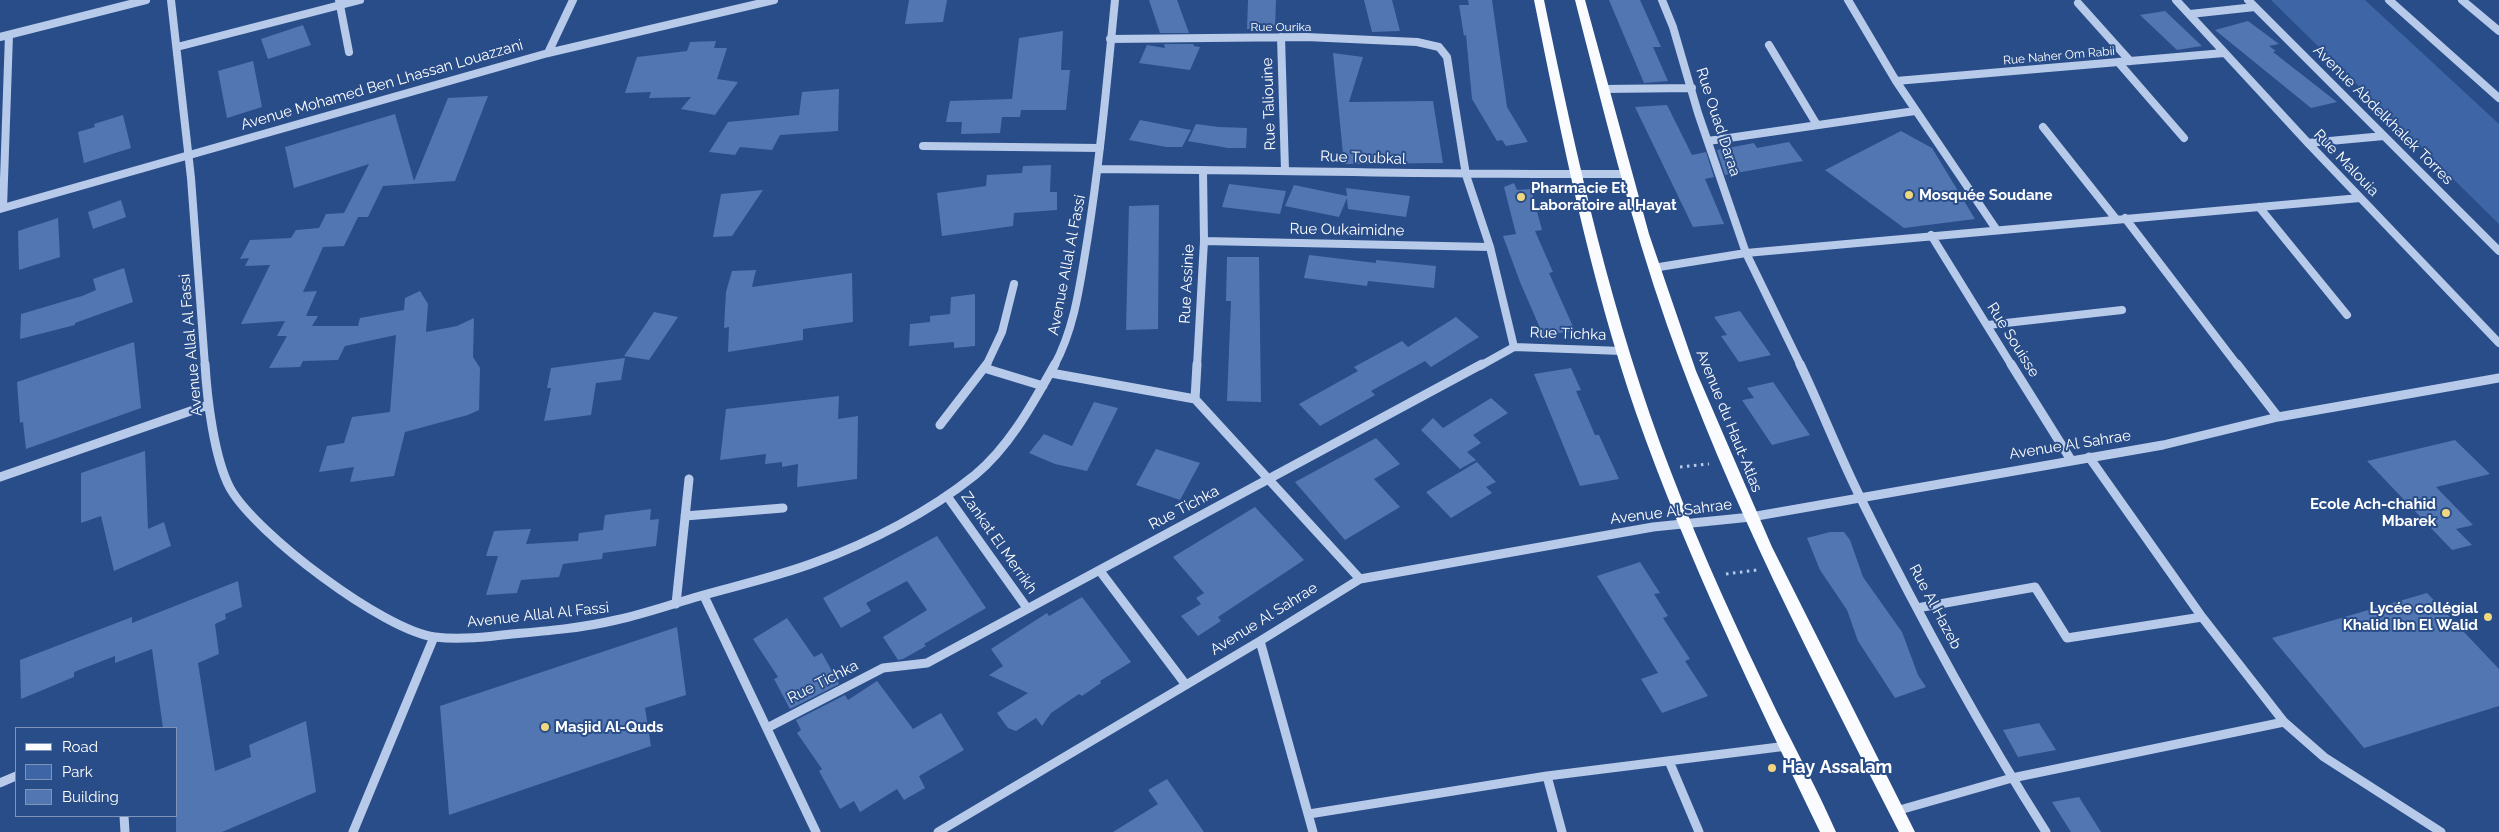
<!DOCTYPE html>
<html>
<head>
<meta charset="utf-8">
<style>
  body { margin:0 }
  #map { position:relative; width:2499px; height:832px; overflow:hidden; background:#294d89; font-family:Raleway,sans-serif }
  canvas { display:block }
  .legend { position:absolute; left:15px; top:727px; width:162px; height:90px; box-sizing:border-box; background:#294d89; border:1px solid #7f94b8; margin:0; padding:6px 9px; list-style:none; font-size:15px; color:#fff }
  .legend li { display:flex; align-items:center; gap:10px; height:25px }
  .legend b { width:25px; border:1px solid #7f94b8 }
</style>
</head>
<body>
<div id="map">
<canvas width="2499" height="832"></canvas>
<ul class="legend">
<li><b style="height:6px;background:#f9fbfe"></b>Road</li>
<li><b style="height:14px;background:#3e66a6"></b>Park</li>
<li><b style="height:14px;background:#5276b1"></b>Building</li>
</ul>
</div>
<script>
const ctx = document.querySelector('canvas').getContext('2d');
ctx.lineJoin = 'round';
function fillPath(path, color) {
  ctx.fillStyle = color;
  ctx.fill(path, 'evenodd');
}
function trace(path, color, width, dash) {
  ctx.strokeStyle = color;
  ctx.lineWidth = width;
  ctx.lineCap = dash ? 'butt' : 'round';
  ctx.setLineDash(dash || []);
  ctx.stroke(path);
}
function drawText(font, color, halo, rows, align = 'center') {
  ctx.font = font + ' Raleway,sans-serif';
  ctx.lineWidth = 4;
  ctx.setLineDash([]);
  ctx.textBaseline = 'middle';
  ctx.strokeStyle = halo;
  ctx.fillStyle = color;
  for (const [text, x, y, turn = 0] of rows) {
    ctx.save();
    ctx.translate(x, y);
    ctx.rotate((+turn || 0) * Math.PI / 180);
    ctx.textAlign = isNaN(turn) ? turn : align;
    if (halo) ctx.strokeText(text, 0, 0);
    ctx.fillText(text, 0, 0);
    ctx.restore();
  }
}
const green = new Path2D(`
  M2271,0H2365L2499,124V224Z`);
const building = new Path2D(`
  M909,0H947L943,22L905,24Z
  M1149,0H1177L1189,33H1160Z
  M1248,0H1276L1275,29H1247Z
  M1364,0H1392L1400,31L1372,32Z
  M1468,0H1492L1507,107L1528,142L1506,146L1502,140L1497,141L1472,99L1466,35L1464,36L1459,5H1469Z
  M1609,0H1640L1661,47H1653L1668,81L1644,83Z
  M2165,11L2202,46L2177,50L2140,15Z
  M2248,21L2279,44L2269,46L2276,51L2273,52L2337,102L2311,108L2215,30Z
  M303,25L311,45L268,59L261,39Z
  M1063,31L1061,70H1070L1066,110H1021L1020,117H1002L1000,133L961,134L962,122H946L950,101L1012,99L1019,38Z
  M716,41L714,48H727L717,79L738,82L715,115L681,109L691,97L649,98L651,92L625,93L637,57L687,51L690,42Z
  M1164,44H1193L1194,46L1200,47L1190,70L1139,63L1147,45L1165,48Z
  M1333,53L1363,57L1349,102L1433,101L1443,163L1344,164Z
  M253,61L262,107L227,118L218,71Z
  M839,89L838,131L780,135L772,150L740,147L735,155L709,152L728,122L799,115L802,92Z
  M488,96L455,181L383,186L368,217H358L344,246L323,247L303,292L317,291L306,316H318L312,326H358L360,318L404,310L405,298L420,291L428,304L426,332L457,326L474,318L473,357L480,368L479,410L468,415L405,432L394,476L350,482L354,467L319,472L327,446L344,443L352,417L390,412L396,335L345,346L338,360L303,361L300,367L269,368L287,336H277L285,321L241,324L270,265L245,266L249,258L240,259L250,240L291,238L296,230L319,228L326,214L344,213L369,164L294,188L285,147L395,114L414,181L448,98Z
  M1667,105L1692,155L1706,152L1714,177L1705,179L1724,224L1693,227L1635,107Z
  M123,115L131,148L84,163L78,132L95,127L94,124Z
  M1140,120L1191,130L1182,147H1166L1129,140Z
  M1196,124L1219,127L1247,128L1246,148H1228L1188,141Z
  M1901,131L1932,148L1975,219L1904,228L1825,170Z
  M1789,142L1803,161L1725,175L1717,150L1754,143L1757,148Z
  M1051,165L1050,192H1057V210L1014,213L1013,226L942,236L937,193L986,186L987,175L1022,173L1023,166Z
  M1514,183L1517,190L1531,189L1542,230L1535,231L1553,272L1549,273L1575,331L1543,335L1520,282L1503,236L1516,234L1504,187Z
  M1229,184L1286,191L1280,214L1222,207Z
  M1294,185L1347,196L1346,188L1410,196L1406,217L1348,209L1347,198L1339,217L1285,206Z
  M763,190L732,236L713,237L721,194Z
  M121,200L126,217L93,229L88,212Z
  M1159,205L1158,329L1126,330L1129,206Z
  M58,218L60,257L19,270L18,231Z
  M1309,255L1376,263V260L1436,266L1434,288L1368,281L1367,286L1304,278Z
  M1227,257H1259L1261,402L1227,401L1231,301H1226Z
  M124,268L133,302L75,323V325L20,339L21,314L82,296L96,290L93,279Z
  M756,270L752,287L852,273L853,322L803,329V340L728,352L729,327L724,328L726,292L732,271Z
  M975,294V346L954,348V342L909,346L910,324L930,322V316L950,314L951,297Z
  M1740,311L1771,355L1739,362L1721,336L1727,335L1714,317Z
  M654,312L678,317L649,360L624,356Z
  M1456,317L1479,337L1431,367L1425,361L1371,391L1375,395L1320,426L1299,404L1358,371L1354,367L1402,341L1408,347Z
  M134,342L141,408L26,449L23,422L20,423L17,382Z
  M625,358L621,380L596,383L591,415L544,421L551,388H547L551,368Z
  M1571,368L1581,390L1576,391L1595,435H1599L1619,479L1580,486L1534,374Z
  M1773,382L1810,435L1772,445L1742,400L1754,398L1747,388Z
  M839,396L838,419L858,416L857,479L797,487L798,464L782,467V462L765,464L766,454L720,460L726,409Z
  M1491,398L1508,413L1473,435L1481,443L1467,452L1476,460L1460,469L1421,430L1433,418L1443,428Z
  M1094,402L1118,408L1087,471L1055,464L1029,453L1044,434L1072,446Z
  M1376,438L1400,464L1374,479L1400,507L1345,540L1295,482Z
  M2455,440L2490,474L2436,487L2473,525L2456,529L2472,545L2452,550L2367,461Z
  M1156,449L1200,463L1180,500L1136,485Z
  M145,451L148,529L164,522L171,546L114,571L101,516L81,523V473Z
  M1477,462L1496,482L1486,487L1492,493L1451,518L1426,492Z
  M1255,507L1304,560L1218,617L1221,621L1198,636L1181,616L1201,604L1196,598L1204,593L1173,557Z
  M651,509L650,520L659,519L656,546L603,553L602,559L563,564L559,577L521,580L517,593L486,595L498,556H486L494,531L531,529L526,544L578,541L579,533L603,530L605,515Z
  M1830,532H1844L1850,540L1863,577L1902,632L1918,675L1926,687L1895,698L1858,641L1847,610L1820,570L1807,538Z
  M937,536L986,608L924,644L926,646L903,659L898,660L883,637L927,610L907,581L866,603L871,611L841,628L823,598Z
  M1640,562L1660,593L1654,594L1668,616L1663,618L1690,659L1685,661L1708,696L1662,713L1641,679L1658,673L1597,576Z
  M238,581L242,607L225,614L226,619L215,624L219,654L198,663L215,771L251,757L249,745L306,721L316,792L222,832H176V728H163L152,649L115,663V656L74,672V677L21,699L20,660L132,617V623Z
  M2427,593L2499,669V706L2364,748L2272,638Z
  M1082,597L1131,662L1100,681L1101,683L1082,696L1079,694L1051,713L1042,726L1036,718L1016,731L1008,728L997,713L1028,693L989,675L1003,666L991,649L1047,613L1049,616Z
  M787,618L814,657L822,653L839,684L790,709L774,679L778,677L753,639Z
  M677,627L686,695L645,708L651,746L449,815L440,706Z
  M877,681L913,729L941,713L964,750L919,776L925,788L904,800L897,789L860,812L854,801L840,809L819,771L822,769L797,733L801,730L796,720L845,695L848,700Z
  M2039,723L2056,750L2018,757L2003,730Z
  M1167,779L1204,832H1113L1158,804L1148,790Z
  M2079,797L2101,832H2071L2052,802Z`);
const path = new Path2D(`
  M1680,467L1709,464
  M1726,574L1757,570`);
const minorFar1 = new Path2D(`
  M171,0L191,178L205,366
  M339,0L349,52
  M1662,0L1673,27L1698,113L1746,253L1801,366
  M1848,0L1896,81L1996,229
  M2176,0L2308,143L2499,343
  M2248,0L2499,251
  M2389,0L2499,98
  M2462,0L2499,31
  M2078,3L2130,61
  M2190,14L2255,7
  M0,37L146,0
  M1281,37L1285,170
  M1110,39L1306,37L1417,42L1439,47L1447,57L1466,175L1490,247L1514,347
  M1769,45L1817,125
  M177,47L360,0
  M548,53L573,0
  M2118,62L2184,138
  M1896,81L2224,53
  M1603,89L1692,88
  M2043,127L2116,219
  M1708,141L1915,111
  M2308,143L2384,136
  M923,146L1100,148
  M1099,169C1275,170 1451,175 1627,174
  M2259,207L2347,315
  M3,208L9,35
  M0,209L548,53L774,0
  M2125,218L2238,366
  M1931,235L2012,366
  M1204,241L1490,247
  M1653,268L1746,253L2360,198
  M1988,325L2122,310
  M986,366L1002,332L1014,284
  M1054,366C1075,328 1080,283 1087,242C1100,161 1107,81 1115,0
  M1197,366L1204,241L1203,170
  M1480,366L1514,347L1622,351`);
const minor = new Path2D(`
  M205,364C207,398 214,458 230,488C255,533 384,631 435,637C460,640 487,637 512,634C547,631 582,628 616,620C644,614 672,604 700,596C739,585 779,576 816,562C871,542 929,512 975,475C1010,446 1033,403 1055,364
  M1800,364C1821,408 1839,455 1861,499C1917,612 1978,725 2046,832
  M2011,364L2071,460
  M2237,364L2278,417
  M984,368L1043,386
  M1051,373L1195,399L1360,579
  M1195,399L1197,364
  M940,425L987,364
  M2089,457L2202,617L2284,722L2324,757L2441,832
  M0,477L208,405
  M947,496L1027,608
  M685,516L783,508
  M1100,571L1186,685
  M704,596L816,832
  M676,604L689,479
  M1917,608L2035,587L2067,638L2202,617
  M1260,641L1313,832
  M767,728L883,668L927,663L1482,364
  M1669,761L1699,832
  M1547,776L1562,832
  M0,783L16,776
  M1896,811L2012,778L2284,722
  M1309,814L1547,776L1787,746
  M124,816L125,832
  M353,832L434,637
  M938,832L1260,641L1360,579L1653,527L1751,517L2163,445L2278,417L2499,378`);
const major = new Path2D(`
  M1534,0H1544C1577,160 1612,319 1671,472C1702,554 1739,633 1777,712C1797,752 1818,791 1836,832H1820C1754,695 1687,558 1636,413C1590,279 1562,139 1534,0Z
  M1575,0H1585L1649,234L1696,371L1772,547L1915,832H1899C1815,666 1728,500 1667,325C1630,219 1603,109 1575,0Z`);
const markers = [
  [1909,195,5,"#f0d77e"],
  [1521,197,5,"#f0d77e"],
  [2446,513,5,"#f0d77e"],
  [2488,617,5,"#f0d77e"],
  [545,727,5,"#f0d77e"],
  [1772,768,5,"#f0d77e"]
];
const farStreetnames = [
  ["Rue Ourika",1281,27],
  ["Rue Naher Om Rabii",2059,56,-5]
];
const streetNames = [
  ["Avenue Mohamed Ben Lhassan Louazzani",382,85,-16],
  ["Rue Taliouine",1269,104,-92],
  ["Avenue Abdelkhalek Torres",2383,115,45],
  ["Rue Ouad Daraa",1718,122,72],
  ["Rue Toubkal",1363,158,2],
  ["Rue Malouia",2346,163,46],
  ["Rue Oukaimidne",1347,230,1],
  ["Avenue Allal Al Fassi",1067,265,-79],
  ["Rue Assinie",1187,284,-87],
  ["Rue Tichka",1568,334,2],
  ["Rue Souisse",2013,340,58],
  ["Avenue Allal Al Fassi",191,345,-95],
  ["Avenue du Haut-Atlas",1729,421,68],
  ["Avenue Al Sahrae",2070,445,-9],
  ["Rue Tichka",1184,508,-28],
  ["Avenue Al Sahrae",1671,512,-7],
  ["Zankat El Merrikh",999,543,55],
  ["Rue Al Hazeb",1935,607,62],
  ["Avenue Allal Al Fassi",538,615,-6],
  ["Avenue Al Sahrae",1264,619,-32],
  ["Rue Tichka",823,682,-27]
];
const poiNames = [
  ["Pharmacie Et",1531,188],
  ["Laboratoire al Hayat",1531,205],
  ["Mosquée Soudane",1919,195],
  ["Ecole Ach-chahid",2436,504,"right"],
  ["Mbarek",2436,521,"right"],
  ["Lycée collégial",2478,608,"right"],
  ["Khalid Ibn El Walid",2478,625,"right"],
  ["Masjid Al-Quds",555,727]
];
const nearPoinames = [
  ["Hay Assalam",1782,768]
];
fillPath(green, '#3e66a6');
fillPath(building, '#5276b1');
trace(path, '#b7cae9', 3, [2.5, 4.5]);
trace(minorFar1, '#b7cae9', 8);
trace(minor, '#b7cae9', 9);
fillPath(major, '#f9fbfe');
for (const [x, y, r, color] of markers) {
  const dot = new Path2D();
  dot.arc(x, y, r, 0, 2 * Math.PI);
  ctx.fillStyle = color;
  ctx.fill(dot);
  trace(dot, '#294d89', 2);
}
drawText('12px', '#fff', '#294d89', farStreetnames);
drawText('15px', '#fff', '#294d89', streetNames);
drawText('bold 15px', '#fff', '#294d89', poiNames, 'left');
drawText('bold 18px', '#fff', '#294d89', nearPoinames, 'left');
</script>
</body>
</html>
